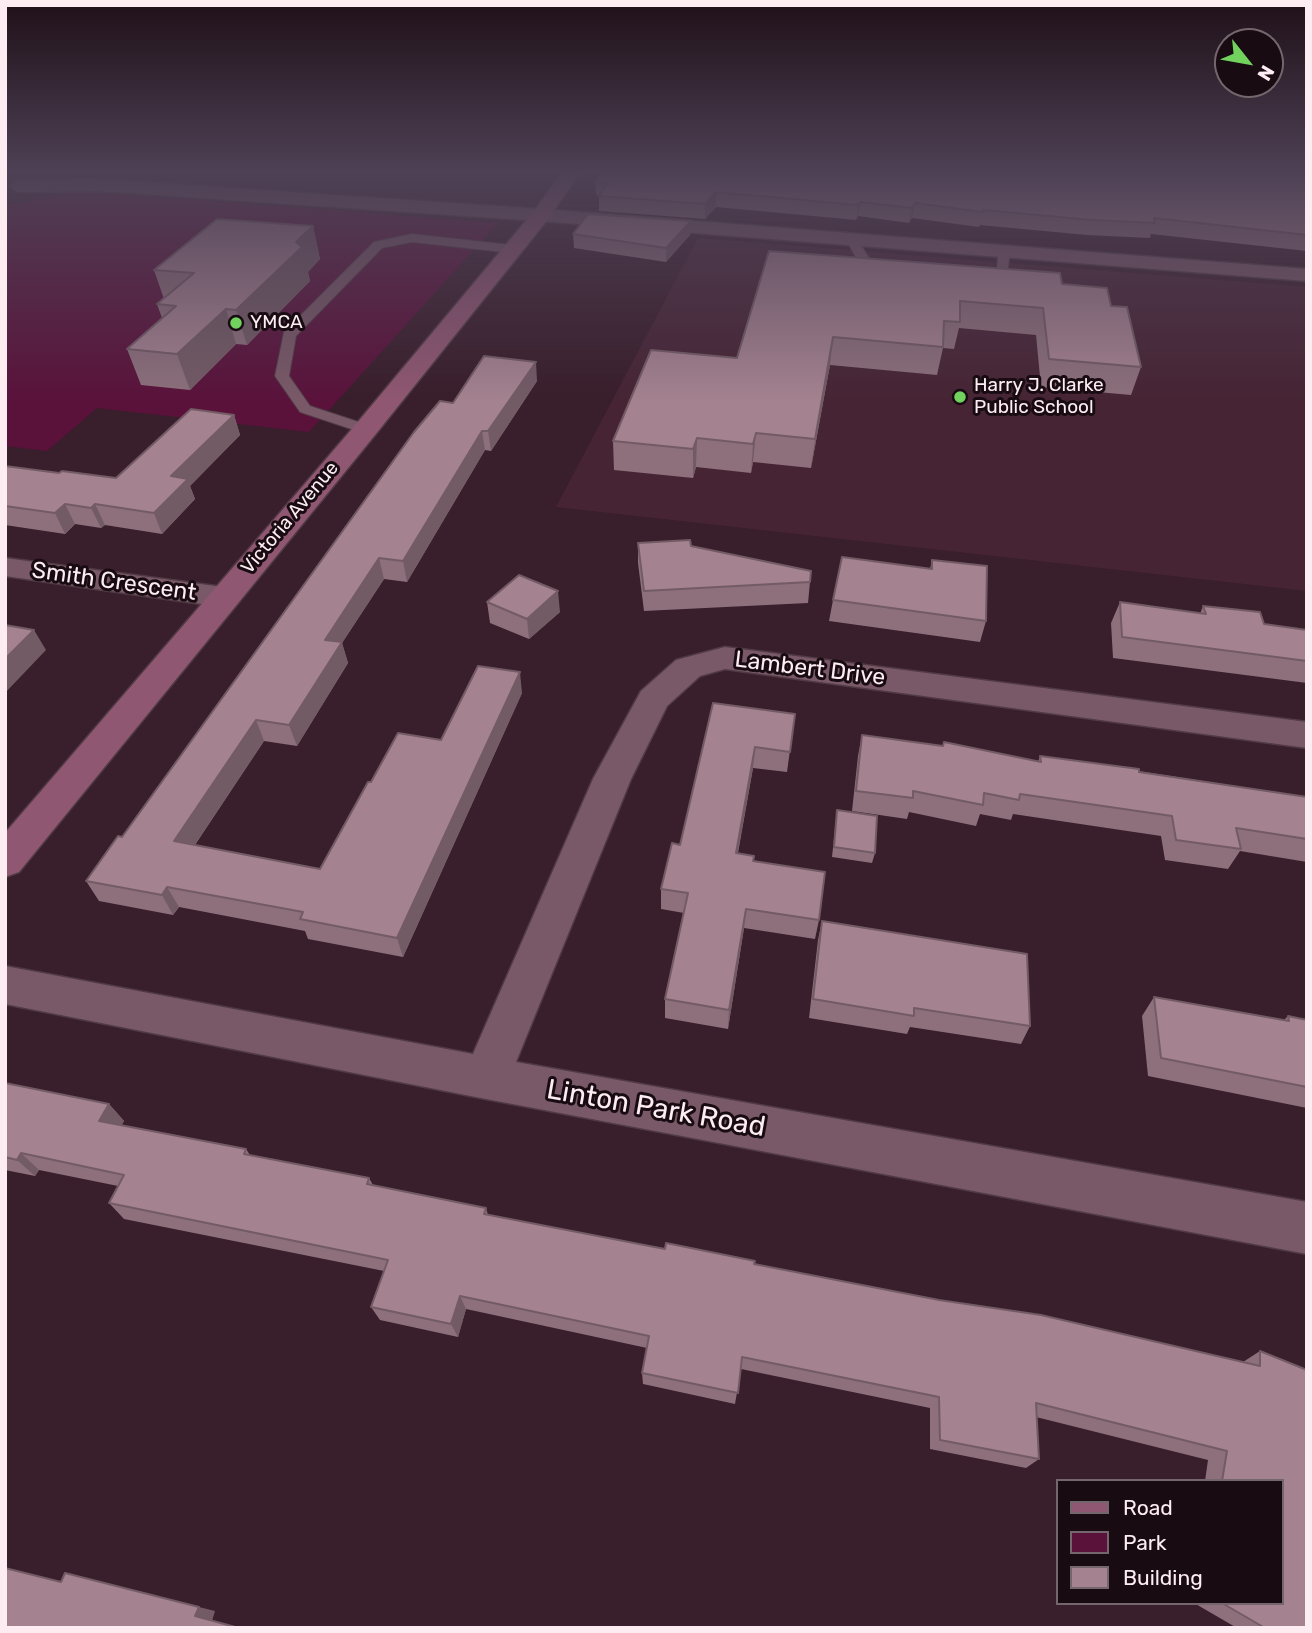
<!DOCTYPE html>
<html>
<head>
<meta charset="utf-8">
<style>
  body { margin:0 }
  #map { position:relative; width:1312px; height:1633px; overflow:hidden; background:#391e2b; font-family:Rubik,sans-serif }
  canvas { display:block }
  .frame { position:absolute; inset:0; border:7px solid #fdedf3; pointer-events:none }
  .legend { position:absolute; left:1056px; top:1479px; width:228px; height:126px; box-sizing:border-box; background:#180c12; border:2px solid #74666c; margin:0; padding:9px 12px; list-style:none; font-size:21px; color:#fdedf3 }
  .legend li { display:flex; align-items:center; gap:14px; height:35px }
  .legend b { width:35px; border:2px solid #74666c }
  .north { position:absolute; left:1214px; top:28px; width:70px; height:70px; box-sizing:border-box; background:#180c12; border:2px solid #74666c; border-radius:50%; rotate:121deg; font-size:19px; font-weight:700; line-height:28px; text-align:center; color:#fdedf3 }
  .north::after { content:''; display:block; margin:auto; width:24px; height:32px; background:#71d25e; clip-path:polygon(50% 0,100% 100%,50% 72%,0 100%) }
</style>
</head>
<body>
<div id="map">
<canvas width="1312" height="1633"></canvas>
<div class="frame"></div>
<ul class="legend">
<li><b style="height:9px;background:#905772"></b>Road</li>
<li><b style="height:19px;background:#5a123b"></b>Park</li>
<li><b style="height:19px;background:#a48290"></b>Building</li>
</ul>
<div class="north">N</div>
</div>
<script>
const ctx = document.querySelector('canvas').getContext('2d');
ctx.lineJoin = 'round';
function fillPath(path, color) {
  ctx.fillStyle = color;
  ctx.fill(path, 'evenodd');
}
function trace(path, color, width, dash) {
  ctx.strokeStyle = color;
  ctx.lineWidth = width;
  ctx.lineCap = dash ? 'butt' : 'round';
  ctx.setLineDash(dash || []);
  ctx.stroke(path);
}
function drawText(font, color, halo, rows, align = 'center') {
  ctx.font = font + ' Rubik,sans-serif';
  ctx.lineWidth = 6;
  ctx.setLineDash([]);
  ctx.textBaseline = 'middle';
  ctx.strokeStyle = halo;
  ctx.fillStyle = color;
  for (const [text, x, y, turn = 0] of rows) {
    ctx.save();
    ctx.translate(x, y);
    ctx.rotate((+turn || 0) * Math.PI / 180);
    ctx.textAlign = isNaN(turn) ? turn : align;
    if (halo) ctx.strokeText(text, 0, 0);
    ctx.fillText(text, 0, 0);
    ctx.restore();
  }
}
const built = new Path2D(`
  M698,238L1307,287V591L556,507Z`);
const green = new Path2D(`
  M75,190L498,223L309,432L97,408L47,451L5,446V203L15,204Z`);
const lane = new Path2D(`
  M412,234L512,245L518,249L512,253L412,242L382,248L296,336L289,376L310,406L371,426L374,429L366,434L300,412L275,376L284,332L374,242Z
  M852,236L856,237L874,266L887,273V279C865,281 856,256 846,240Z
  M1004,248L1010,252L1007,276L985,285H975V279L997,271L998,252Z`);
const street = new Path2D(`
  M96,179L541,209L1307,269V281L541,221L96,191L18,192L9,186L18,180Z
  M5,558L223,587L234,590L239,597L234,604L223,607L5,576Z
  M725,647L1307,722V748L725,669L700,676L667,706L631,779L516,1062L1307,1202V1254L486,1099L5,1004V966L473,1054L593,779L641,691L676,660Z`);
const secondary = new Path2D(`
  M562,173H580L548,219L375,435L19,872L5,877V833L357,423L534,211Z`);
const wall = new Path2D(`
  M1307,173V251L1151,234L1150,238L1087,235L980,225L979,227L912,218L909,223L858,216L856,220L716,207L705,219L599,211V196L596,195L595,181Z
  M313,226L320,259L308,272L310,281L247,345L236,344L190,390L141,385L127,349L162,318L157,304L164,299L154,270Z
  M573,234L690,235L666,262L574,248Z
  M769,251L1062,284L1111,306L1141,367L1131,395L1041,387L1036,335L959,328L954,349L943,348L937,375L830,365L811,468L753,462L751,473L696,467L693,478L614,470L613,441L737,358Z
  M537,381L491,451L485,450L407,582L384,579L342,643L348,663L297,746L264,741L195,845L320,869L371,782L441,740L522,693L403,957L308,939L305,931L179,907L173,915L99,901L86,881L122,837L453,403Z
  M234,415L240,435L190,486L195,499L162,534L105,525L101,528L75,524L65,534L5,525V466L59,473L116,478Z
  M638,543L691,546L810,582L808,603L644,611L638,563Z
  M932,560L986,621L980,642L829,621L833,600L930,569Z
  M487,602L560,612L529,639L490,623Z
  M1120,602L1200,614L1203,606L1264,624L1307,630V683L1113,658L1111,623Z
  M713,703L795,714L787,772L753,768L738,853L753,861L819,920L815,939L744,928L728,1029L665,1018V999L684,913L661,909V889L680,845Z
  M862,735L1038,762L1040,756L1307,797V862L1240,851L1228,869L1165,860L1161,836L1013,814L1011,820L980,814L976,826L909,812L907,819L852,811L858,756Z
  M837,810L875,853L872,863L832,857Z
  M822,921L1030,1026L1021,1044L910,1027L907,1034L809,1018L818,940Z
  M1154,997L1284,1020L1288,1016L1307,1020V1108L1148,1076L1142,1016Z
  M5,1083L109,1104L124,1121L121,1126L246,1149L250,1155L369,1178L373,1185L486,1208L488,1215L665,1249L666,1243L755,1261L754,1264L939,1300L1041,1315L1243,1362L1260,1351L1307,1370V1628H1237L1194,1603H1282V1481H1205L1208,1460L1036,1417L1039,1459L1026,1468L930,1449V1408L741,1369L735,1404L643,1384L642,1373L647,1348L466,1309L458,1337L380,1320L371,1307L384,1271L124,1219L109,1203L118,1186L39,1170L35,1176L5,1170Z`);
const shadedWall = new Path2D(`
  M716,192V207L705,219V204Z
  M860,202L858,216L856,220L858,205Z
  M915,203L912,218L909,223L912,208Z
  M691,221L690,235L666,262V248Z
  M313,226L320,259L308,272L310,281L247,345L236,310L296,242Z
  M226,309L236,344L190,390L177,354Z
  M833,337L830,365L811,468L815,439Z
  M536,362L537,381L491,451L488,431Z
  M234,415L240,435L190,486L195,499L162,534L154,513L171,476Z
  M482,431L485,450L407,582L403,561Z
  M756,433L753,462L751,473L753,444Z
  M697,438L696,467L693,478V449Z
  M65,504L75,524L65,534L55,513Z
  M95,504L105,525L101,528L91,508Z
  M379,558L384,579L342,643L348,663L297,746L289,725L325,640Z
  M558,591L560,612L529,639L527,619Z
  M34,630L46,650L5,693V659Z
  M520,672L522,693L403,957L397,938Z
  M256,720L264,741L184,861L174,841Z
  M755,747L753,768L734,873L736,853Z
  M167,887L179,907L173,915L162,895Z
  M746,909L744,928L728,1029L729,1010Z
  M109,1104L124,1121L114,1138L99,1121Z
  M21,1153L39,1170L35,1176L17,1160Z
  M460,1296L466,1309L458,1337L451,1324Z
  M199,1607L215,1611L212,1621L195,1616Z`);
const building = new Path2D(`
  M602,173H1307V235L1154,218L1155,223L1092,220L983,210L982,212L915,203L912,208L860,202L858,205L716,192L705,204L599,196L608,183L595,181Z
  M588,214L691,221L666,248L573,234Z
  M217,219L313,226L296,242L302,247L236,310L226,309L177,354L127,349L176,306L157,304L194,273L154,270Z
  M769,251L1060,273L1062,284L1107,288L1111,306L1127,307L1141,367L1049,359L1043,308L960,301V322L944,321L943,347L833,337L815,439L756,433L753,444L697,438L693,449L613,441L651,350L737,358Z
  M484,356L536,362L488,431H482L403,561L379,558L325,640L342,642L289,725L256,720L174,841L320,869L368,782H371L398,733L441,740L478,666L520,672L397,938L300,919L303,912L167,887L162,895L86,881L118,836L122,837L414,432L440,401L453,403Z
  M191,409L234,415L171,476L188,479L154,513L95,504L91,508L65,504L55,513L5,506V466L59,473L62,471L116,478Z
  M690,540L691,546L811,571L810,582L644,591L638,543Z
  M842,557L932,569V560L987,566L986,621L833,600Z
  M519,575L558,591L527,619L487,602Z
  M1120,602L1206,614L1203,606L1260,612L1264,624L1307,630V661L1122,637Z
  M5,625L34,630L5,659Z
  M713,703L795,714L790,752L755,747L736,853L754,856L753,861L825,872L819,920L746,909L729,1010L665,999L688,893L661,889L672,843L680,845Z
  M862,735L943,746L944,742L1041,762L1040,756L1139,769V772L1307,797V839L1236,828L1241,849L1176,840L1172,816L1020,794L1019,800L984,793L983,805L913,791V798L856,791Z
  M837,810L877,816L875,853L834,847Z
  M822,921L1027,954L1030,1026L914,1008V1016L813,999Z
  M1154,997L1289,1021L1288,1016L1307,1020V1087L1161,1058Z
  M5,1083L109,1104L99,1121L246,1149L244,1154L369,1178L367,1184L486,1208L484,1214L665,1249L666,1243L755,1261L754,1264L939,1300L1041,1315L1260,1366V1351L1307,1370V1628H1265L1222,1603H1282V1481H1222L1227,1451L1036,1403L1039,1459L940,1440L939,1397L742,1357L738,1393L642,1373L649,1336L460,1296L451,1324L371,1307L388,1260L109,1203L124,1175L21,1153L17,1160L5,1157Z
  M5,1568L61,1582L65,1573L199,1607L195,1616L239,1628H5Z`);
const markers = [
  [236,323,7,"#71d25e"],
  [960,397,7,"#71d25e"]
];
const farPoinames = [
  ["YMCA",250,323],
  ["Harry J. Clarke",974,386],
  ["Public School",974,408]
];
const farStreetnames = [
  ["Victoria Avenue",290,518,-50]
];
const streetNames = [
  ["Smith Crescent",114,582,8],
  ["Lambert Drive",810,669,7]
];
const nearStreetnames = [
  ["Linton Park Road",656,1109,10]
];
fillPath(built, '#462434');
fillPath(green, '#5a123b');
trace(lane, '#503a44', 2);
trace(street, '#503a44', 3);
trace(secondary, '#503a44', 3);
fillPath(lane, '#795967');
fillPath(street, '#795967');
fillPath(secondary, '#905772');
fillPath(wall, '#8d707c');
fillPath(shadedWall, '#735b65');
fillPath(building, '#a48290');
trace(building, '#735b65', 2);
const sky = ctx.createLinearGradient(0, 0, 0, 402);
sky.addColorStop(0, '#1f1018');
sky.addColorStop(0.43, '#4e4155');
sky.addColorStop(1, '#4e415500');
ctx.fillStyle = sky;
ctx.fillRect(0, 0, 1312, 402);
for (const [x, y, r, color] of markers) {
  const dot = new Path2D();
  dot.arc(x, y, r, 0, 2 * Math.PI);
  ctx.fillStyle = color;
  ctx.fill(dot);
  trace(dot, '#180c12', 2.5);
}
drawText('19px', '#fdedf3', '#180c12', farPoinames, 'left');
drawText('19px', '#fdedf3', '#180c12', farStreetnames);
drawText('23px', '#fdedf3', '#180c12', streetNames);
drawText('28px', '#fdedf3', '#180c12', nearStreetnames);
</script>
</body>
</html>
